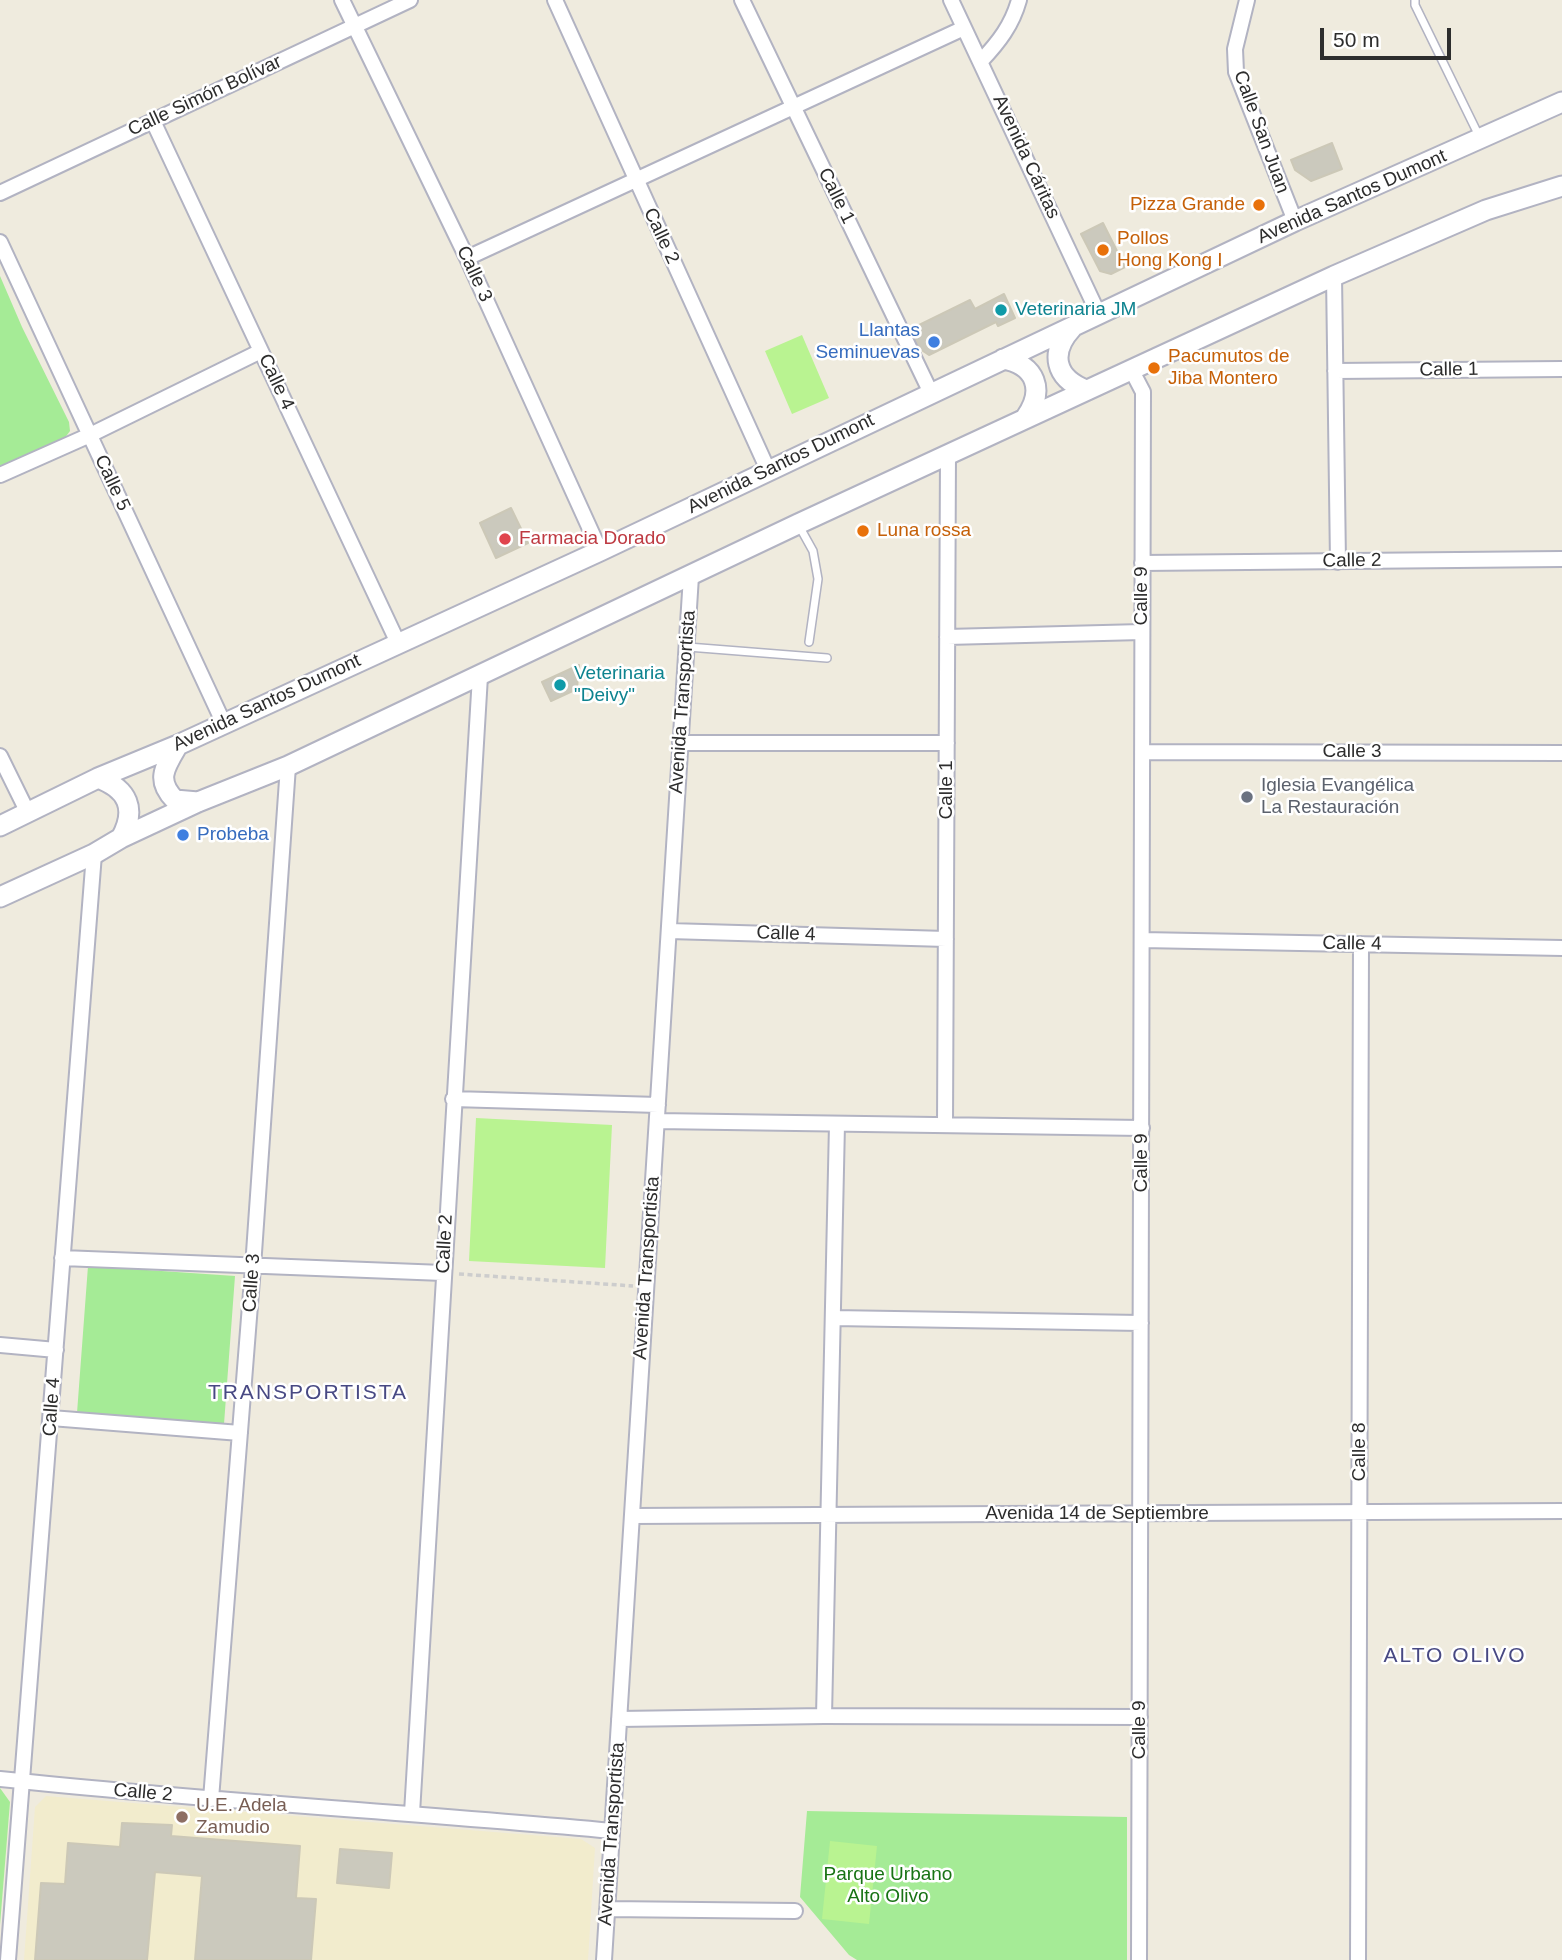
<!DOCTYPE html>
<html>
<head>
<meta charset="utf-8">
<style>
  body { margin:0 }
  #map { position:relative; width:1562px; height:1960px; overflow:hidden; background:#efebde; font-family:Arial,sans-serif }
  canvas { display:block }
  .scale { position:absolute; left:1320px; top:28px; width:131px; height:32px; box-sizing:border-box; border:4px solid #2d2d2d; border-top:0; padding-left:9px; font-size:21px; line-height:24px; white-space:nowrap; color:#2d2d2d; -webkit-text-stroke:5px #fff; paint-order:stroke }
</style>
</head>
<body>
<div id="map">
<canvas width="1562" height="1960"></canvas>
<div class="scale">50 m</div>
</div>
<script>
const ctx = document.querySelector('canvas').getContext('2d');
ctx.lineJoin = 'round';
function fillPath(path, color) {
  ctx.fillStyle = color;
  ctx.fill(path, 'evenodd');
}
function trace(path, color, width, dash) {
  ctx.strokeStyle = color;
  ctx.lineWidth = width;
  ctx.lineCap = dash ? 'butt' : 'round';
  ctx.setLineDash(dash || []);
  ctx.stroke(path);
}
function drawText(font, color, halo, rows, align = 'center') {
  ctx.font = font + ' Arial,sans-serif';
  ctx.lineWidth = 5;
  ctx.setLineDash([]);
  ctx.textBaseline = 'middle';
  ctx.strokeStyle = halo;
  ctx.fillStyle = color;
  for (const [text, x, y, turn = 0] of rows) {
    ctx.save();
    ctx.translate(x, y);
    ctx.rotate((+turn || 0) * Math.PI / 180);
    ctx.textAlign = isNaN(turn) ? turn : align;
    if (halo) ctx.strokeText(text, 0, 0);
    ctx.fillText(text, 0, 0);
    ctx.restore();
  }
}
const education = new Path2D(`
  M46,1796L581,1839L595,1848L588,1960H24L35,1807Z`);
const green = new Path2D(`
  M0,276L22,327L69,422L70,431L64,439L0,466Z
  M88,1266L235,1276L224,1424L77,1413Z
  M0,1788L10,1802L0,1925Z
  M807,1811L1127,1817V1960H857L849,1955L800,1897Z`);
const pitch = new Path2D(`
  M802,335L829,398L792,414L765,351Z
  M476,1118L612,1125L605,1268L469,1261Z
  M830,1841L877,1846L869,1924L822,1919Z`);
const building = new Path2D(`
  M1332,143L1342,169L1311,181L1295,170L1291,160Z
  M1103,223L1125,267L1111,274L1100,271L1081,234Z
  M1004,294L1015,318L998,326L996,322L929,355L920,349L911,329L970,300L975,309Z
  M511,508L528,543L496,558L480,523Z
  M579,665L577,689L551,701L542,682Z
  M122,1823L172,1825L171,1836L300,1846L296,1898L316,1899L311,1960H195L202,1876L155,1872L147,1960H35L41,1883L65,1884L68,1843L120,1847Z
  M340,1849L392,1853L389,1888L337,1883Z`);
const path = new Path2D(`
  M459,1274L633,1286`);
const lane = new Path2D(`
  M1415,0V5L1480,138
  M798,524L813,551L818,579L809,642
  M688,647L827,658`);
const street = new Path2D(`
  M342,0L467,258L600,551
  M555,0L768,470
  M742,0L931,393
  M951,0L1099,315
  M1247,0L1235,49L1236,72L1295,221
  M981,61C999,42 1012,25 1019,0
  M153,121L398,643
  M0,193L410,0
  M0,242L224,724
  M467,258L964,28
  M1334,276L1338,562
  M1131,369L1143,392L1139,1960
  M1335,371L1562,369
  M0,475L90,435L261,351
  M1142,563L1562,559
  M947,637L1142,632
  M680,743H947
  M1142,752L1562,753
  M0,756L28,813
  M669,931L946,939
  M1142,940L1562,948
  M453,1099L658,1105
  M657,1121L1142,1128
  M945,1125L948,454
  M62,1258L443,1273
  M833,1318L1141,1323
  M0,1345L56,1350
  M51,1418L240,1433
  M632,1516L1562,1511
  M824,1716L837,1124
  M619,1719L824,1716L1140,1717
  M0,1779C204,1801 408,1812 612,1831
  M211,1799L253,1267L288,766
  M412,1813L480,676
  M607,1909L795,1911
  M8,1960L94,854
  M604,1960L691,576
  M1358,1960L1361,944`);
const secondary = new Path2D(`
  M1072,328C1049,353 1055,378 1086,390
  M1003,359C1036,365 1045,390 1026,417
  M178,745C165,767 155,780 175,800L198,802
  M98,778C128,789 137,809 121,838
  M0,826L98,778L178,745L600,551L1295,221L1562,102
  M0,897L94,854L121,838L198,802L288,766L798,524L1334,276L1486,210L1562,186`);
const markers = [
  [1259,205,7,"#e8710a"],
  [1103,250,7,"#e8710a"],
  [1001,310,7,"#0f9aa8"],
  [934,342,7,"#3f7fe0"],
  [1154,368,7,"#e8710a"],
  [863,531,7,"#e8710a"],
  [505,539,7,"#e0444e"],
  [560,685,7,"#0f9aa8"],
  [1247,797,7,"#6b7280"],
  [183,835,7,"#3f7fe0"],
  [182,1817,7,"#8d6e63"]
];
const streetNames = [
  ["Calle Simón Bolívar",205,96,-25],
  ["Calle San Juan",1261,132,70],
  ["Avenida Cáritas",1026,157,65],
  ["Calle 1",836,196,64],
  ["Avenida Santos Dumont",1352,197,-24],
  ["Calle 2",661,236,65],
  ["Calle 3",474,274,65],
  ["Calle 1",1449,370,-1],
  ["Calle 4",276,382,65],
  ["Avenida Santos Dumont",781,464,-26],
  ["Calle 5",112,483,65],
  ["Calle 2",1352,561,-1],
  ["Calle 9",1142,596,-90],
  ["Avenida Transportista",683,702,-86],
  ["Avenida Santos Dumont",267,703,-25],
  ["Calle 3",1352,752],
  ["Calle 1",947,790,-90],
  ["Calle 4",786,934,2],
  ["Calle 4",1352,944,1],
  ["Calle 9",1142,1163,-90],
  ["Calle 2",445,1244,-87],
  ["Avenida Transportista",647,1268,-86],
  ["Calle 3",252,1283,-86],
  ["Calle 4",52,1407,-86],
  ["Calle 8",1360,1452,-90],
  ["Avenida 14 de Septiembre",1097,1514],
  ["Calle 9",1140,1730,-90],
  ["Calle 2",143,1793,5],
  ["Avenida Transportista",612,1834,-86]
];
const foodNames = [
  ["Pizza Grande",1245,205,"right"],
  ["Pollos",1117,239],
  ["Hong Kong I",1117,261],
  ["Pacumutos de",1168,357],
  ["Jiba Montero",1168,379],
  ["Luna rossa",877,531]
];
const cultureNames = [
  ["Veterinaria JM",1015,310],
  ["Veterinaria",574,674],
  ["\"Deivy\"",574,696]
];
const shopNames = [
  ["Llantas",920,331],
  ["Seminuevas",920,353],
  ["Probeba",197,835,"left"]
];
const healthNames = [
  ["Farmacia Dorado",519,539]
];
const worshipNames = [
  ["Iglesia Evangélica",1261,786],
  ["La Restauración",1261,808]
];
const educationNames = [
  ["U.E. Adela",196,1806],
  ["Zamudio",196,1828]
];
const parkNames = [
  ["Parque Urbano",888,1875],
  ["Alto Olivo",888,1897]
];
const neighbourhoodNames = [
  ["TRANSPORTISTA",308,1393],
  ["ALTO OLIVO",1455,1656]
];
fillPath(education, '#f2eccd');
fillPath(green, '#a5eb96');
fillPath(pitch, '#b9f391');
fillPath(building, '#cbc9bd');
trace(building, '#ccc8b7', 2);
trace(lane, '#b2b3c2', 10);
trace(street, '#b2b3c2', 18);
trace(secondary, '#b2b3c2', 23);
trace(path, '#cdcdcd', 3.5, [5, 3.5]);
trace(lane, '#fff', 7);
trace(street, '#fff', 14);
trace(secondary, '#fff', 19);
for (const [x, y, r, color] of markers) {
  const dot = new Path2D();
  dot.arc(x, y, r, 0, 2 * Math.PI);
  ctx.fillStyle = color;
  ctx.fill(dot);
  trace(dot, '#fff', 2.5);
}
drawText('19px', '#2d2d2d', '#fff', streetNames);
drawText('19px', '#c56008', '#fff', foodNames, 'left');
drawText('19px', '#0d838f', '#fff', cultureNames, 'left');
drawText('19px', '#366cbe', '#fff', shopNames, 'right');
drawText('19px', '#be3a42', '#fff', healthNames, 'left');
drawText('19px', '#5b616d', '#fff', worshipNames, 'left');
drawText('19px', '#785e54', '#fff', educationNames, 'left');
drawText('19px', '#187314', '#fff', parkNames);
ctx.letterSpacing = '2px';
drawText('21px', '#484983', '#fff', neighbourhoodNames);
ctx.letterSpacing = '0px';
</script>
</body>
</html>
